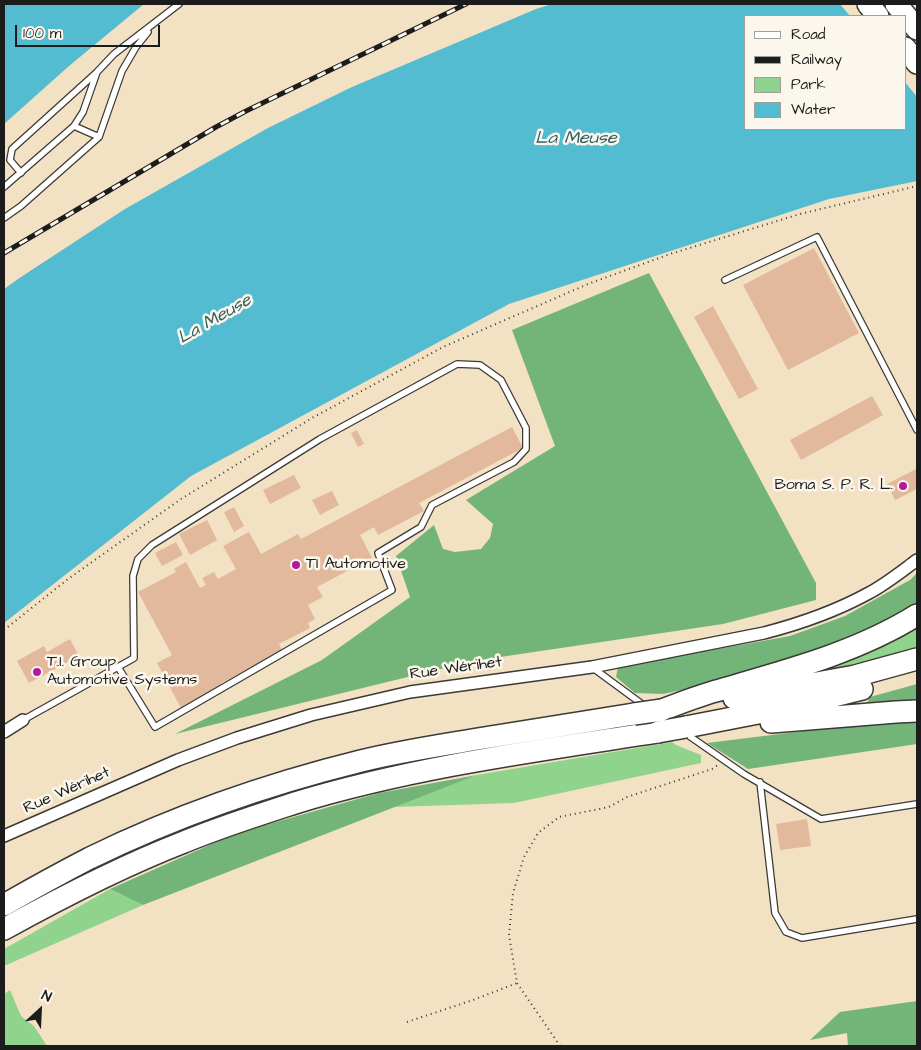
<!DOCTYPE html>
<html>
<head>
<meta charset="utf-8">
<style>
  body { margin:0 }
  #map { position:relative; width:921px; height:1050px; overflow:hidden; background:#f2e1c3; font-family:"Architects Daughter",sans-serif }
  canvas { display:block }
  .frame { position:absolute; inset:0; border:5px solid #1c1c1c; pointer-events:none }
  .legend { position:absolute; left:744px; top:15px; width:162px; height:115px; box-sizing:border-box; background:#fbf7ec; border:1px solid #a29f99; margin:0; padding:6px 9px; list-style:none; font-size:15px; color:#1c1c1c }
  .legend li { display:flex; align-items:center; gap:10px; height:25px }
  .legend b { width:25px; border:1px solid #a29f99 }
  .north { position:absolute; left:15px; top:985px; width:50px; height:50px; -webkit-text-stroke:4px #fbf7ec; paint-order:stroke; rotate:25deg; font-size:14px; font-weight:700; line-height:20px; text-align:center; color:#1c1c1c }
  .north::after { content:''; display:block; margin:auto; width:18px; height:22px; background:#1c1c1c; clip-path:polygon(50% 0,100% 100%,50% 72%,0 100%) }
  .scale { position:absolute; left:15px; top:25px; width:145px; height:22px; box-sizing:border-box; border:2px solid #1c1c1c; border-top:0; padding-left:6px; font-size:15px; line-height:18px; white-space:nowrap; color:#1c1c1c; -webkit-text-stroke:4px #fbf7ec; paint-order:stroke }
</style>
</head>
<body>
<div id="map">
<canvas width="921" height="1050"></canvas>
<div class="frame"></div>
<ul class="legend">
<li><b style="height:6px;background:#fff"></b>Road</li>
<li><b style="height:6px;background:#1c1c1c"></b>Railway</li>
<li><b style="height:14px;background:#8fd38d"></b>Park</li>
<li><b style="height:14px;background:#53bcd0"></b>Water</li>
</ul>
<div class="north">N</div>
<div class="scale">100 m</div>
</div>
<script>
const ctx = document.querySelector('canvas').getContext('2d');
ctx.lineJoin = 'round';
function fillPath(path, color) {
  ctx.fillStyle = color;
  ctx.fill(path, 'evenodd');
}
function trace(path, color, width, dash) {
  ctx.strokeStyle = color;
  ctx.lineWidth = width;
  ctx.lineCap = dash ? 'butt' : 'round';
  ctx.setLineDash(dash || []);
  ctx.stroke(path);
}
function drawText(font, color, halo, rows, align = 'center') {
  ctx.font = font + ' "Architects Daughter",sans-serif';
  ctx.lineWidth = 5;
  ctx.setLineDash([]);
  ctx.textBaseline = 'middle';
  ctx.strokeStyle = halo;
  ctx.fillStyle = color;
  for (const [text, x, y, turn = 0] of rows) {
    ctx.save();
    ctx.translate(x, y);
    ctx.rotate((+turn || 0) * Math.PI / 180);
    ctx.textAlign = isNaN(turn) ? turn : align;
    if (halo) ctx.strokeText(text, 0, 0);
    ctx.fillText(text, 0, 0);
    ctx.restore();
  }
}
const green = new Path2D(`
  M917,620V647C869,662 820,672 770,681Z
  M672,742L676,745L701,755V763L514,803L393,807L477,775Z
  M110,889L143,905L4,966V949Z
  M10,990L21,1016L34,1026L47,1046H4V994Z`);
const forest = new Path2D(`
  M649,273L816,583V600L723,624L473,661L175,734L322,660L410,597L396,556L434,525L443,549L455,552L481,549L490,538L493,524L466,500L555,446L512,330Z
  M917,573V605L907,612L826,648L710,684L663,694L635,693L616,677L618,667L790,636L845,616L910,580Z
  M917,684V700L865,707L870,697Z
  M917,717V744L748,769L707,743Z
  M477,775L143,905L110,889L223,839L265,825L379,793Z
  M917,1001V1046H848L847,1033L810,1040L840,1012Z`);
const water = new Path2D(`
  M4,4H144L69,66L4,124Z
  M552,4H917V181L829,199L509,304L191,476L4,623V289L21,277L125,209L268,128L352,87L536,9ZM745,16H905V129H745Z`);
const pier = new Path2D(`
  M840,4H916L917,5V97L905,82V16H850Z`);
const building = new Path2D(`
  M814,248L859,333L788,370L743,285Z
  M713,306L758,389L739,399L694,317Z
  M872,396L883,415L801,460L790,440Z
  M512,427L523,448L419,503L424,511L378,535L374,527L360,535L372,558L317,587L323,597L308,605L315,619L308,623L310,628L279,644L282,651L220,684L222,686L181,708L157,663L172,655L138,592L176,572L174,569L186,562L200,588L206,585L202,578L214,572L218,579L236,569L223,546L249,532L261,554L298,534L301,539Z
  M357,430L364,444L358,447L351,433Z
  M916,469L917,489L895,500L887,484Z
  M294,475L301,488L270,504L263,490Z
  M332,491L339,505L320,515L312,500Z
  M234,507L244,526L234,532L224,512Z
  M207,520L217,540L190,555L179,534Z
  M176,542L183,555L162,566L155,553Z
  M70,639L79,656L29,683L17,661L44,646L47,652Z
  M807,819L811,846L780,850L776,824Z`);
const path = new Path2D(`
  M4,630L68,579L181,499L312,418L443,347L588,284L670,254L800,214L917,186
  M407,1022L473,1000L517,983
  M560,1046L517,983L509,935L513,893L524,857L538,833L559,817L609,807L627,797L712,769L718,765`);
const lane = new Path2D(`
  M74,126L99,137
  M21,173L10,160L12,149L96,73
  M4,187L74,126L83,112L97,72L114,54L179,4
  M4,218L21,206L99,137L122,71L136,47L148,32
  M725,280L817,237L917,430
  M593,668L646,707
  M23,720L134,658L133,576L138,559L152,545L320,439L457,364L480,365L501,380L526,428V449L514,462L432,505L421,527L378,553L392,590L155,727L118,667
  M685,733L744,774L821,819L917,804
  M760,782L775,913L786,932L802,938L917,919`);
const street = new Path2D(`
  M4,732L23,720
  M4,836L178,760L237,738L311,715L410,692L592,667L764,633C799,624 838,610 869,593C886,584 902,571 917,560`);
const highway = new Path2D(`
  M868,4L878,16
  M896,4L917,29
  M905,48L917,63
  M734,698L855,676L917,659
  M662,710C680,703 698,696 716,691C785,671 856,653 917,615
  M771,722L896,712L917,711
  M686,727L789,707L862,689
  M4,905C32,889 61,873 90,858C176,816 268,784 361,761C401,751 443,745 484,738C534,730 584,722 634,714
  M4,929C62,897 122,866 184,842C220,827 258,815 295,803C413,767 536,751 658,732`);
const rail = new Path2D(`
  M4,253L216,127L246,111L466,4`);
const highwayBridge = new Path2D(`
  M634,714L662,710
  M658,732L686,727`);
const markers = [
  [903,486,5,"#b5179e"],
  [296,565,5,"#b5179e"],
  [37,672,5,"#b5179e"]
];
const poiNames = [
  ["Boma S. P. R. L.",893,486,"right"],
  ["TI Automotive",306,565],
  ["T.I. Group",47,663],
  ["Automotive Systems",47,681]
];
const streetNames = [
  ["Rue Wérihet",456,669,-8],
  ["Rue Wérihet",67,791,-24]
];
const waterNames = [
  ["La Meuse",576,139],
  ["La Meuse",215,320,-30]
];
fillPath(green, '#8fd38d');
fillPath(forest, '#73b578');
fillPath(water, '#53bcd0');
fillPath(pier, '#f2e1c3');
fillPath(building, '#e2b99d');
trace(lane, '#3c3a35', 8);
trace(street, '#3c3a35', 14);
trace(highway, '#3c3a35', 24);
trace(path, '#3c3a35', 2, [1, 4]);
trace(lane, '#fff', 5.5);
trace(street, '#fff', 11);
trace(highway, '#fff', 21);
trace(rail, '#1c1c1c', 5);
trace(rail, '#fbf7ec', 3, [9]);
trace(highwayBridge, '#3c3a35', 24, []);
trace(highwayBridge, '#fff', 21);
for (const [x, y, r, color] of markers) {
  const dot = new Path2D();
  dot.arc(x, y, r, 0, 2 * Math.PI);
  ctx.fillStyle = color;
  ctx.fill(dot);
  trace(dot, '#fbf7ec', 2);
}
drawText('16px', '#1c1c1c', '#fbf7ec', poiNames, 'left');
drawText('16px', '#1c1c1c', '#fbf7ec', streetNames);
drawText('italic 18px', '#325c64', '#fbf7ec', waterNames);
</script>
</body>
</html>
